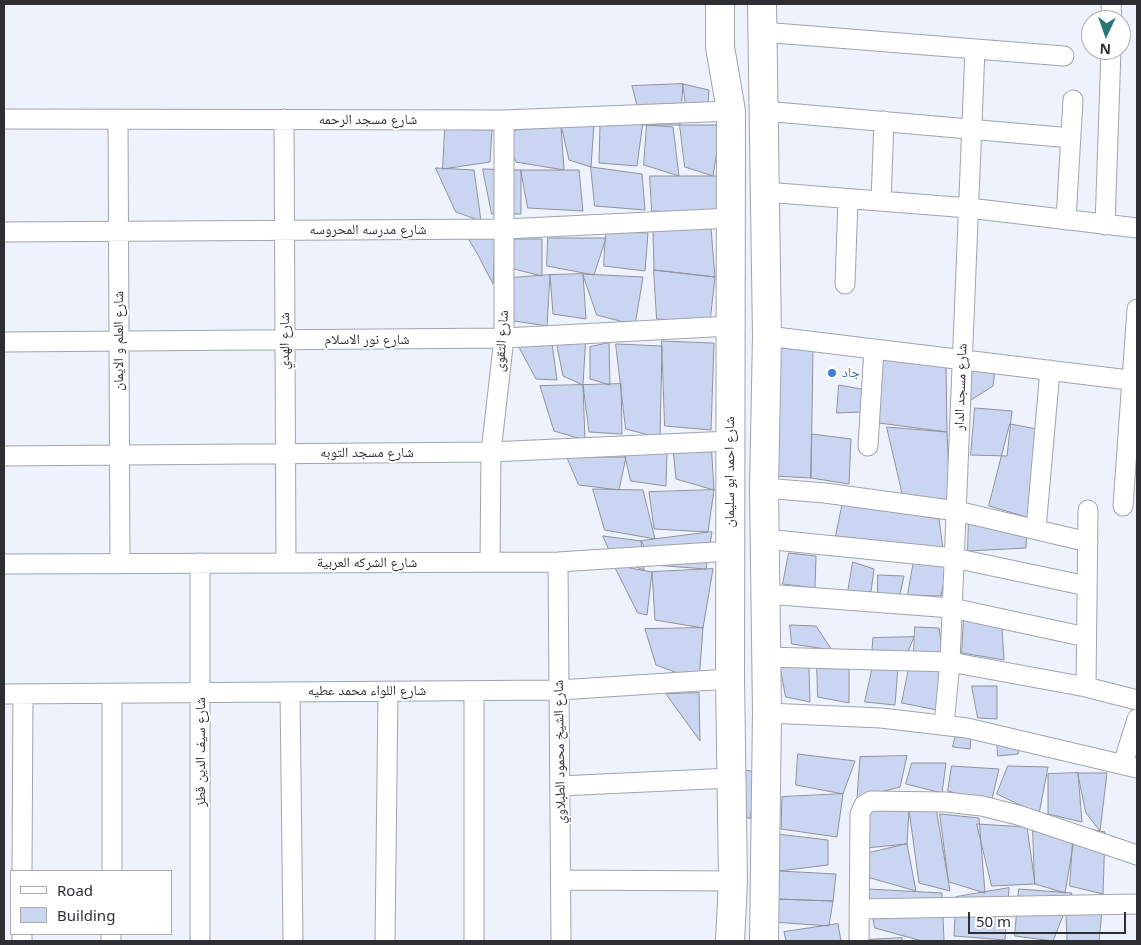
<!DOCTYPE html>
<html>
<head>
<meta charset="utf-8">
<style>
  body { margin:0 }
  #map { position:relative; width:1141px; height:945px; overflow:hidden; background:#eef2fc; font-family:"Noto Sans",sans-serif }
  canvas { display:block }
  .frame { position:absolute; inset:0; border:5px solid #2e2f33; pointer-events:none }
  .legend { position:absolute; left:10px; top:870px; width:162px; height:65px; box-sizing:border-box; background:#fff; border:1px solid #abacad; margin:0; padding:6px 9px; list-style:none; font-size:15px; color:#2e2f33 }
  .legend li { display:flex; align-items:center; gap:10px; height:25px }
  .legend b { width:25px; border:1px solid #abacad }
  .north { position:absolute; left:1081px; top:10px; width:50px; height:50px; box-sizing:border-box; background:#fff; border:1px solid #abacad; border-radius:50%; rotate:183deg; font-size:14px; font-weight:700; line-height:20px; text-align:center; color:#2e2f33 }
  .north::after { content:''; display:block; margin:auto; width:18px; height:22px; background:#2c7678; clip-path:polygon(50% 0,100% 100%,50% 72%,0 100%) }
  .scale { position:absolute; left:968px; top:912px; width:158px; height:22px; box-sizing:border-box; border:2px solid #2e2f33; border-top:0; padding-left:6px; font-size:15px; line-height:18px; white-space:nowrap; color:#2e2f33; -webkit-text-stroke:4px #fff; paint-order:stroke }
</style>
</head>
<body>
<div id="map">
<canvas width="1141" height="945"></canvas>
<div class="frame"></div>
<ul class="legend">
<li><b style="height:6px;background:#fff"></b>Road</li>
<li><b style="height:14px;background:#cad5f1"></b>Building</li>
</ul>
<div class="north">N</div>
<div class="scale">50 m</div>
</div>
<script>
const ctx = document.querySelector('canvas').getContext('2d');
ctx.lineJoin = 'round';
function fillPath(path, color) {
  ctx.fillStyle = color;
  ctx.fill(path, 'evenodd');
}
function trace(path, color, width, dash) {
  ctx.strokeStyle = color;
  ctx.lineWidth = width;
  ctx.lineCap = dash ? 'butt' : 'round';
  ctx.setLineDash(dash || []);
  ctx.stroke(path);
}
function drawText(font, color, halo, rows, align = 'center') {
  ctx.font = font + ' "Noto Sans","Noto Naskh Arabic",sans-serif';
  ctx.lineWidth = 4;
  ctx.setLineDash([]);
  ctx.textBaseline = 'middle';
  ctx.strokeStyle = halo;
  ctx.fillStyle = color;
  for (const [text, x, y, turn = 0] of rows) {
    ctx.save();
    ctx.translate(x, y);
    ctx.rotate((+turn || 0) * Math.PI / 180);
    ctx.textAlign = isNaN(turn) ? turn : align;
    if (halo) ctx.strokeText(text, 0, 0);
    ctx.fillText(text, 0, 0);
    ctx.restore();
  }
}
const building = new Path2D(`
  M683,84L680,125H642L632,86Z
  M683,84L709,90L707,121L688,120Z
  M644,114L637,166L599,163L600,126Z
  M594,124L591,167L569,160L561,125Z
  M561,125L564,170L516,162L504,132Z
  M647,125L673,127L679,176L644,165Z
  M680,125H721L713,176L685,167Z
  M445,129L492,130L490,162L443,169Z
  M591,167L642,174L645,210L595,206Z
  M436,168L474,170L481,221L456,212Z
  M483,169L521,170V214H492Z
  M521,170H579L583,211L528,208Z
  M650,176H720L716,214L652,211Z
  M458,221H496L493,284L478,255Z
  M711,228L715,277L654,270L653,231Z
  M606,232L648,233L645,271L604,266Z
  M548,238H606L594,275L547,266Z
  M511,239H542V276L514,269Z
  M654,270L715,277L710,322L657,319Z
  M583,274L643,277L635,325L597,315Z
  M583,274L586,319L553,314L550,275Z
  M550,275L547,326L514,321L510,278Z
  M586,334L583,385L563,376L556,341Z
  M551,336L557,380L536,379L514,338Z
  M662,341L714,343L711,430L665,426Z
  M609,343L610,385L590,379V347Z
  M616,344L662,346L660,438L626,429Z
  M773,347L813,351L811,478L775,476Z
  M874,357L946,365L947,432L879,423Z
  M971,367L995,370L993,386L968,402Z
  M621,384L622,434L589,432L583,385Z
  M583,385L585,440L554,431L540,386Z
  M839,385L872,391L863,412L837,413Z
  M975,408L1012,411L1007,456L971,455Z
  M1010,424L1037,429L1030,518L989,506Z
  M887,427L947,432L950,501L903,496Z
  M812,434L851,439L849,484L811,478Z
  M711,441L714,490L676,479L673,449Z
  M623,446L667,453L666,486L631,481Z
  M567,457H626L619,490L579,485Z
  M593,489L643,490L655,539L605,530Z
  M714,490L708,532L654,529L649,492Z
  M843,501L939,519L943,549L836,536Z
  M969,513L1027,527L1026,548L968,551Z
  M712,532L706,569L654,565L641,541Z
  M603,536L641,541L644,570L613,558Z
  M789,553L816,556L815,588L783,584Z
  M914,560L947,566L941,596L908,595Z
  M853,562L874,569L871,592H848Z
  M614,565L652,572L647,615L638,613Z
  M713,569L703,628L655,620L652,572Z
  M878,575L904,576L900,594L878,596Z
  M964,617L1002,628L1004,660L962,653Z
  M790,625L816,626L832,650L792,644Z
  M915,627L939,628L943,654L914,652Z
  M703,628L699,681L656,665L645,629Z
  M914,637L907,654L872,650L873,638Z
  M910,663L944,670L937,710L902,703Z
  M780,665L809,668L810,702L786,697Z
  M817,665L849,669V703L818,697Z
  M873,666L898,667L895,705L865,702Z
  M972,686H997V719L978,718Z
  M699,693L700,741L666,694Z
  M956,734L971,737L970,749L953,747Z
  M997,741L1019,745L1018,754L998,756Z
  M798,754L855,761L843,794L796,785Z
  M907,756L900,787L857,798L860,757Z
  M912,763H946L942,793L906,784Z
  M722,766L757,772L750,819L719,800Z
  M952,766L999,769L991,803L948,791Z
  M1008,766L1048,767L1039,814L997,794Z
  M1078,773H1107L1100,831L1086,813Z
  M1078,773L1082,822L1048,814V774Z
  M843,794L837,837L781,829L782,797Z
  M864,805L909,810L907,844L866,848Z
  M936,808L950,891L919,883L909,810Z
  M940,814L979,818L985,893L949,882Z
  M977,824L1027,827L1035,884L992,886Z
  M1074,826L1105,832L1103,894L1070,886Z
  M1033,831L1075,834L1065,893L1035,884Z
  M777,834L828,840V865L779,871Z
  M907,844L916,891L867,877L869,853Z
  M779,871L836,874L833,901L776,899Z
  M1009,888L1005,940L954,936L956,897Z
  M868,889L942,893L944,941H922L875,928Z
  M1019,889L1072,893L1053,941L1015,936Z
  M776,899L833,901L829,926L773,922Z
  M1102,911L1099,941H1067L1066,914Z
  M838,924L841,941H786L784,932Z
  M902,938V941L859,940Z`);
const minor = new Path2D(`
  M1111,4L1112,20
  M762,32L1064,56
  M764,111L1071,138
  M4,119L504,120L731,111
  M118,119L120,564
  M284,119L286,563
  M765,192L969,208L1137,228
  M881,201L884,121
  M1066,220L1073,100
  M1105,225L1111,50
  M4,232L505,229L731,218
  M845,284L848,199
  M767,336L1137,381
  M4,342L504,338L731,326
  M868,446L874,349
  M4,456L491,452L730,441
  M764,488L825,493L957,511L1088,542
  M1123,506L1137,309
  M1036,529L1050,370
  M765,539L954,558L1087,586
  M490,562L491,452L504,338V120
  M558,562L561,941
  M200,563V941
  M4,564L558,562L730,551
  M766,594L952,608L1086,637
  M766,657L950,662L1086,687L1137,700
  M1086,687L1088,510
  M474,691V941
  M290,692L293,941
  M4,694L559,690L730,679
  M767,713L881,718L967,728L1137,768
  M944,725L950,662L975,49
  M1123,764L1137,719
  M560,786L731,778
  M22,871L23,694
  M112,871V693
  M561,880L733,881
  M859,909L1137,904
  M22,941V934
  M111,941V934
  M385,941L388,691
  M859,941L860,814L864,805L871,801L945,802L982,806L1018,815L1137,855`);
const secondary = new Path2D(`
  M720,4V47L731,111L730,679L733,881L730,941
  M762,4L767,336L764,488L767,713L764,941`);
const markers = [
  [832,373,5,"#3f7fe0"]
];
const streetNames = [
  ["شارع مسجد الرحمه",368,120],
  ["شارع مدرسه المحروسه",368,230],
  ["شارع نور الاسلام",367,340],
  ["شارع العلم و الايمان",119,341,-90],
  ["شارع الهدي",285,341,-90],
  ["شارع التقوى",502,341,-86],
  ["شارع مسجد الدار",961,387,-88],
  ["شارع مسجد التوبه",367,453],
  ["شارع احمد ابو سليمان",730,472,-90],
  ["شارع الشركه العربية",367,563],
  ["شارع اللواء محمد عطيه",367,691],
  ["شارع سيف الدين قطز",201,752,-90],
  ["شارع الشيخ محمود الطبلاوي",560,752,-91]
];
const shopNames = [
  ["جاد",842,373]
];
fillPath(building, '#cad5f1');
trace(building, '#8e929c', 1);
trace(minor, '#a0a4ad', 21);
trace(secondary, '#a0a4ad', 30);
trace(minor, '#fff', 19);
trace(secondary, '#fff', 28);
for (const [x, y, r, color] of markers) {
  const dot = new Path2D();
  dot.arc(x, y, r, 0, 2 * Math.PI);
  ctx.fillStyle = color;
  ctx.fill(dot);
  trace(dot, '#fff', 2);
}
drawText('14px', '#2e2f33', '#fff', streetNames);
drawText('14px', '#366cbe', '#fff', shopNames, 'left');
</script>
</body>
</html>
